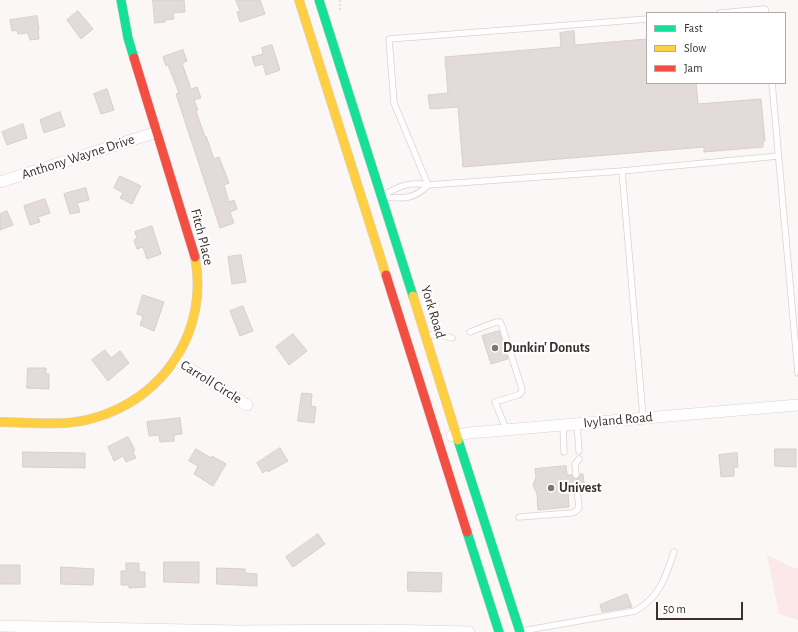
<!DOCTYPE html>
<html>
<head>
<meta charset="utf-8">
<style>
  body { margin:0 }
  #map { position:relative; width:798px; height:632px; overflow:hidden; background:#fbf7f7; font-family:"Alegreya Sans",sans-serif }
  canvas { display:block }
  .legend { position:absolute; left:646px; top:12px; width:140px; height:72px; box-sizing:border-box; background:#fff; border:1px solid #b1abac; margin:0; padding:5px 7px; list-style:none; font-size:12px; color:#3d2e2f }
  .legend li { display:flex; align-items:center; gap:8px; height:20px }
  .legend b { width:20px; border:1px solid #b1abac }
  .scale { position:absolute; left:656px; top:602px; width:87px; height:18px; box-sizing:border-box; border:2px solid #3d2e2f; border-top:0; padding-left:5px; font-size:12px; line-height:14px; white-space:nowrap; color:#3d2e2f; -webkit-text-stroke:3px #fff; paint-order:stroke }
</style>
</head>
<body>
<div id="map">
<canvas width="798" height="632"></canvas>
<ul class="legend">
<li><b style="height:5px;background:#16e098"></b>Fast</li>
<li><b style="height:5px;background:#ffcf43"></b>Slow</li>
<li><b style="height:5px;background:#f24e42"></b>Jam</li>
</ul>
<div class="scale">50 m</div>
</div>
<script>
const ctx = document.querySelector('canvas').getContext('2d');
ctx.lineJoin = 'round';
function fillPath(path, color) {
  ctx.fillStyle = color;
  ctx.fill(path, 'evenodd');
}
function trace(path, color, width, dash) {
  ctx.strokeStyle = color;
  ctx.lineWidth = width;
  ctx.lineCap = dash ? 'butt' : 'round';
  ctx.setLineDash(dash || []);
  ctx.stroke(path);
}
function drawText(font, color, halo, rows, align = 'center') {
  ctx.font = font + ' "Alegreya Sans",sans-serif';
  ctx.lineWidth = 4;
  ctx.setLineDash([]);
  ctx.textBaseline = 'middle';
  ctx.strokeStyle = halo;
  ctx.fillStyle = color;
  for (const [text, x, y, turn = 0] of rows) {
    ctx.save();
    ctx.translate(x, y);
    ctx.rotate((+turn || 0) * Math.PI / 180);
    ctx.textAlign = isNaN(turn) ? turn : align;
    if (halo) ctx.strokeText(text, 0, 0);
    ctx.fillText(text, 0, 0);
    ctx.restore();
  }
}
const green = new Path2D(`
  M767,555L794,568H798V620L779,614Z`);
const building = new Path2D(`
  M153,0H184L185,12L173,13L174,19L165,20V22L155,23Z
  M236,0H260L265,14L240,22L237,12L240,11Z
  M78,11L93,29L81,39L67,20Z
  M37,16L39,30L38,31L39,39L30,40L28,33L18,34L17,30L12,31L10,20Z
  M574,31L575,45L647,39V83H696L698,104L761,99L765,141H763V147L704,152V147L463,167L458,107L430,109L428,95L448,93L445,57L561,47L560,33Z
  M272,45L280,70L266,75L263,64L255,66L252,57L263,54L262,48Z
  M183,50L187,61L182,63L191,89L197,87L201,98L194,100L198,110L196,111L205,137L206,136L214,159L219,157L229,183L224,185L229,202L234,200L237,209L230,212L234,223L220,228L176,94L179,93L168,65L166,66L163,57Z
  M107,89L114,110L101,114L94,94Z
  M60,112L65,126L44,133L40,120Z
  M23,124L27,138L7,145L2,132Z
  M120,176L141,186L132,204L120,198L123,193L114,188Z
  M86,188L89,200L77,203L80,212L70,214L64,194Z
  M45,199L50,213L38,217L40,222L30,225L24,206Z
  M7,211L13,225L0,230V214Z
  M152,226L161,254L147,259L143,247L137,249L134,240L137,238L135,232Z
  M241,255L246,282L232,284L228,257Z
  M143,295L164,302L154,331L140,325L143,316L137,314Z
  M243,306L253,331L240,336L230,311Z
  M499,331L508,359L491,364L482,336Z
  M293,334L307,351L289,365L276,347Z
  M105,350L111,358L120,351L129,363L108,381L92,360Z
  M28,368H46V374H49V389L27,388Z
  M302,393L312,394L311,406L316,407L314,423L298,421Z
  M180,418L182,434L174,435V441L160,442L159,435L149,436L147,422Z
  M128,437L135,450L133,452L136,458L126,462L123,456L114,461L108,447Z
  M280,448L288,461L268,472L267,470L263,473L257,463Z
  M196,449L211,458L212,456L226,464L213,486L194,474L198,466L189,461Z
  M775,449H796V467L775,466Z
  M23,452L85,453V468L23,467Z
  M737,453L738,467H734V476L721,477L719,455Z
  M566,466L567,475H572L575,479H578L580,474H583L585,489H581L580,486L577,485L574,486L573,490H568L569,507L538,510L537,494L533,485L536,477L535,469Z
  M318,534L325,544L293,567L286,557Z
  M164,562H199V583L164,582Z
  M126,563H139V572H145V587L129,588V585H121V571H126Z
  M0,565H20V584H0Z
  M61,567L94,569L93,585L61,584Z
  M217,568L245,569V573L257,574V586L217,584Z
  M408,572L442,573L441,592L408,591Z
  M627,594L632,607L602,612L600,605Z`);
const path = new Path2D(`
  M340,0V11`);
const lane = new Path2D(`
  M720,13L765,9L766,13
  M772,83L798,373
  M622,171L643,417
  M428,185L394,103L389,39L647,19
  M384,195C399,186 411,181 428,185L622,171L778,156
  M385,197C403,199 415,199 428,185
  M470,332L496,322H500L502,326L522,389L521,393L518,395L495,402L506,429
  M429,335H442L452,338
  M577,423L579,451
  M563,425L564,452
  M576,475L575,464L579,459
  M519,517L572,513L576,511L579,508L577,489
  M522,631L635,611C660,597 665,578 674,552`);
const street = new Path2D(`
  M0,182L157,132
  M176,360L247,405
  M452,436L469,433L798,405
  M0,626L236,631L381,630L469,632`);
const fast = new Path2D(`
  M121,0L128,38L134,58
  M319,0L413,296
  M458,440L520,632
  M467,532L499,632`);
const slow = new Path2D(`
  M299,0L386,275
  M413,296L458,440
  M0,422C31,422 64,427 94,418C165,398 209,330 195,257`);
const jam = new Path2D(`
  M134,58L195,257
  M386,275L467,532`);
const markers = [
  [495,348,4,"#807475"],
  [551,488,4,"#807475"]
];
const streetNames = [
  ["Anthony Wayne Drive",78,157,-18],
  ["Fitch Place",202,237,76],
  ["York Road",433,312,73],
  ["Carroll Circle",211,382,32],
  ["Ivyland Road",618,420,-5]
];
const poiNames = [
  ["Dunkin' Donuts",503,348],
  ["Univest",559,488]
];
fillPath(green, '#fbe9e9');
fillPath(building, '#e3dada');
trace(building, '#d7cece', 1);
trace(lane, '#dbd2d2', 7);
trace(street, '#dbd2d2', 12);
trace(fast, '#dbd2d2', 10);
trace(slow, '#dbd2d2', 10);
trace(jam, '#dbd2d2', 10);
trace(path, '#e2dfdf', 2, [2, 2]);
trace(lane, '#fefefe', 5.5);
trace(street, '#fefefe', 11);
trace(fast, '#16e098', 9);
trace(slow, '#ffcf43', 9);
trace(jam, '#f24e42', 9);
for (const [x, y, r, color] of markers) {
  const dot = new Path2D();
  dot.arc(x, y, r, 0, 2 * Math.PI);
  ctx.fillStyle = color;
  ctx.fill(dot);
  trace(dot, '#fff', 1.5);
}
drawText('14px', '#3d2e2f', '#fff', streetNames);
drawText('bold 14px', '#3d2e2f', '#fff', poiNames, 'left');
</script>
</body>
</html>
